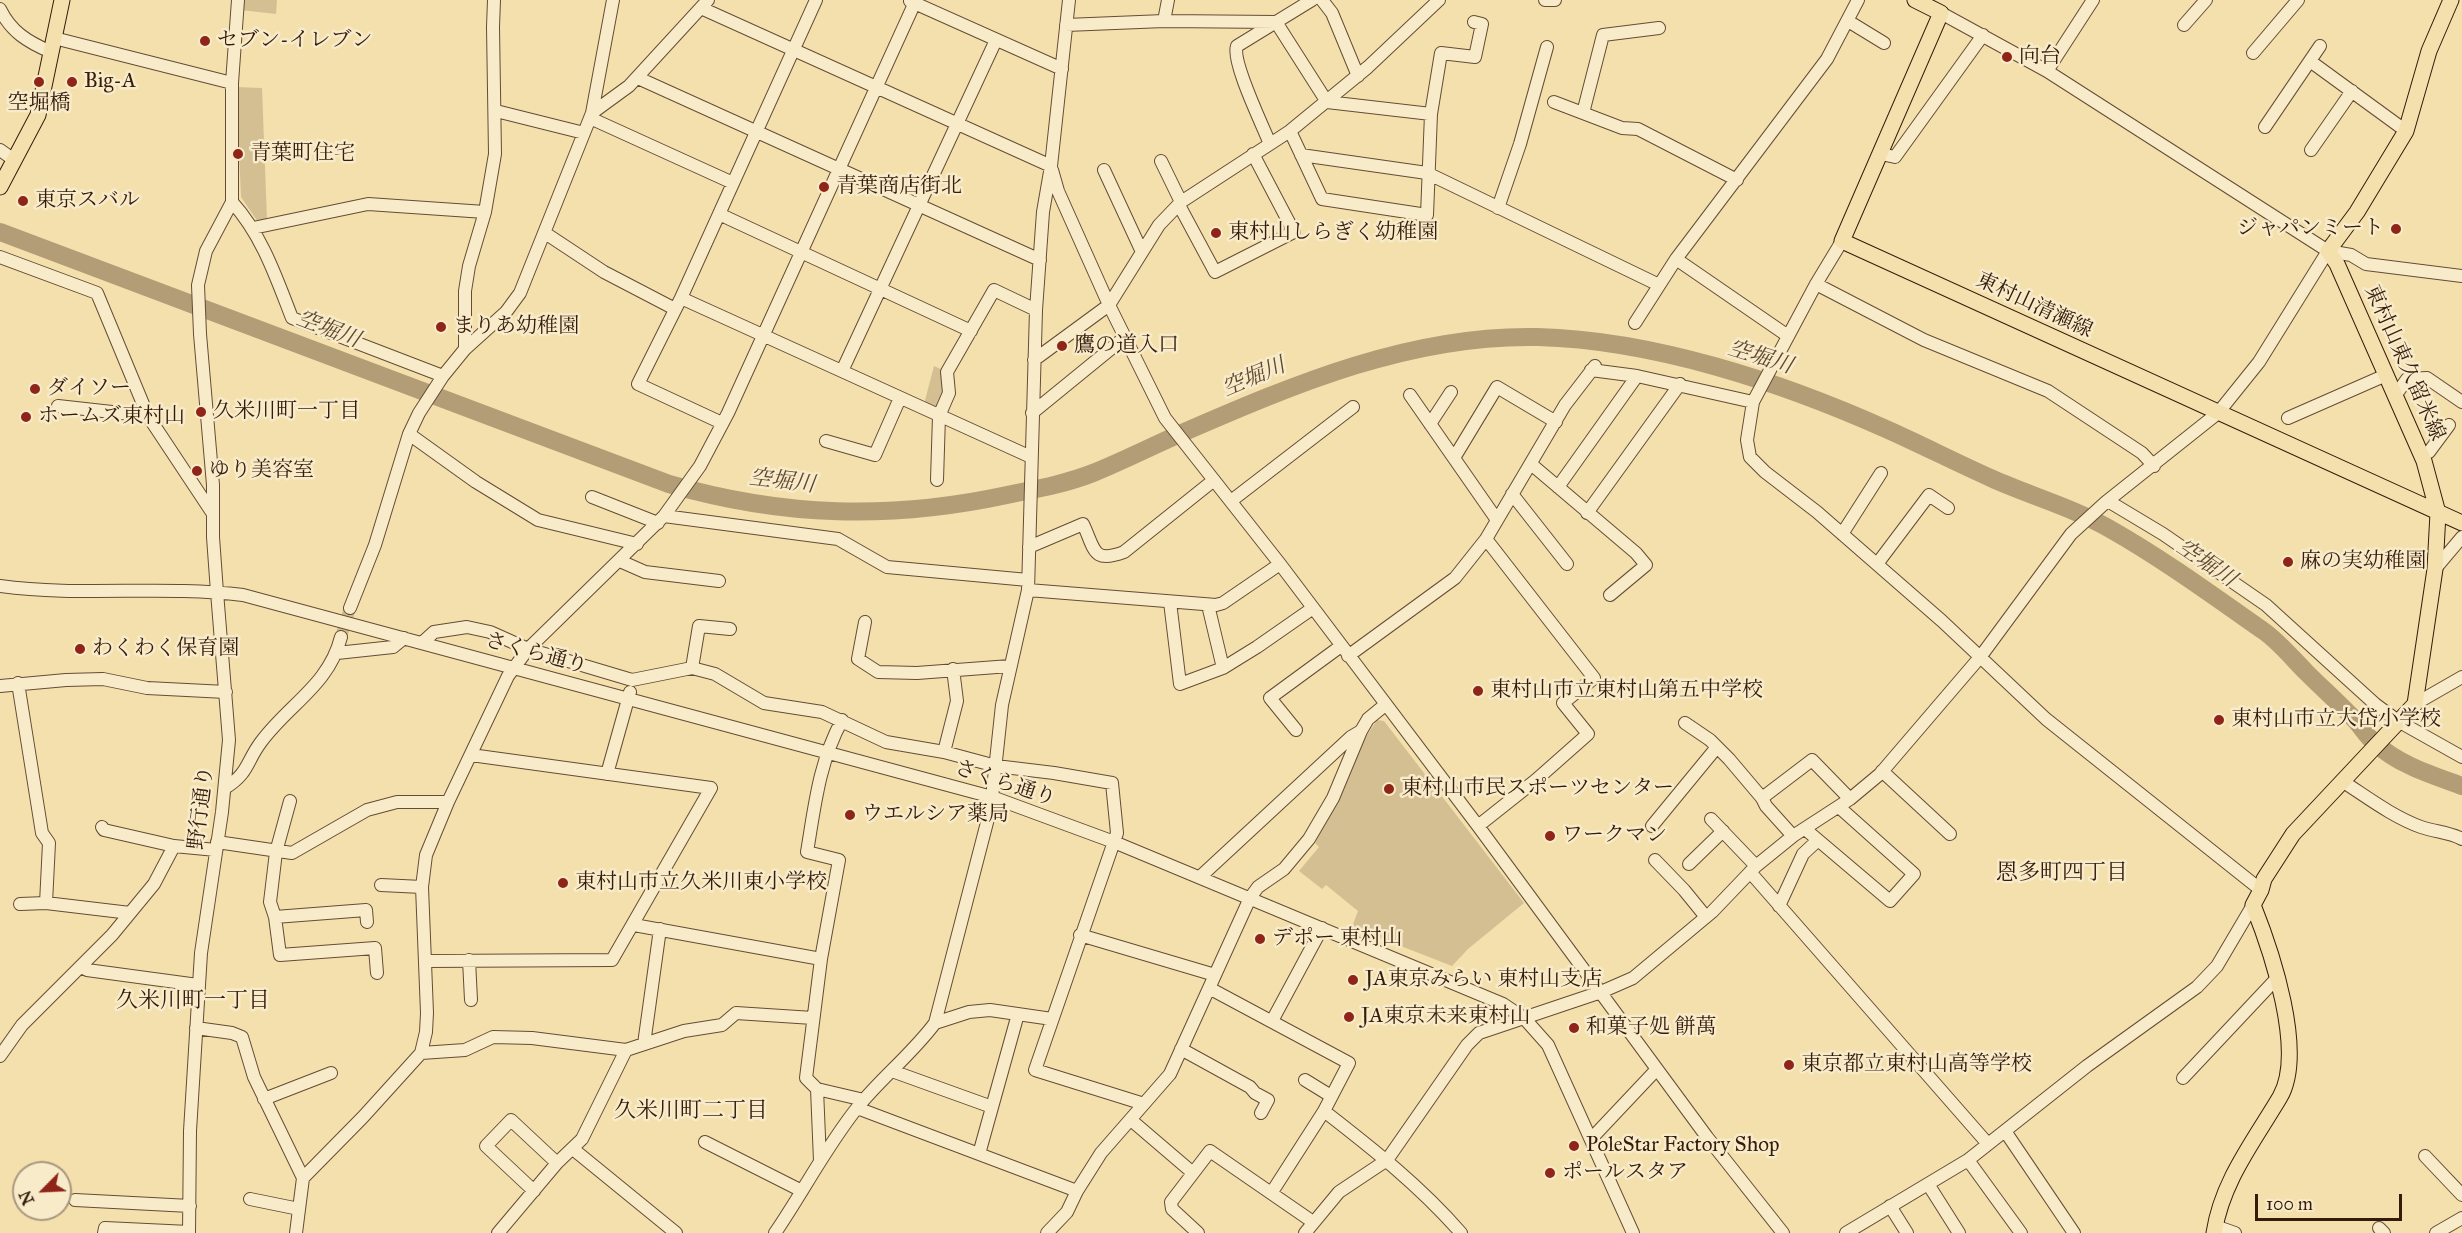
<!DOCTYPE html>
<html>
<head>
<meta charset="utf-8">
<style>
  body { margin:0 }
  #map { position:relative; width:2462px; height:1233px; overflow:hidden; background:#f4e0ad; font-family:"IM FELL Great Primer",serif }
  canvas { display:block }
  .north { position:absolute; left:12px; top:1161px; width:60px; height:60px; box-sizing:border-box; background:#f8ebca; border:2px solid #aa987e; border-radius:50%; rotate:246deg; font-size:16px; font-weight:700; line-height:24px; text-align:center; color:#351b0c }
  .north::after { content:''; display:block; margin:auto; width:21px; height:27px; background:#8f2418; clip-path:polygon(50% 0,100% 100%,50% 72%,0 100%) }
  .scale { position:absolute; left:2255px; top:1194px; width:147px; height:27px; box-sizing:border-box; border:3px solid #351b0c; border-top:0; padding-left:8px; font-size:18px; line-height:21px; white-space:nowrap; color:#351b0c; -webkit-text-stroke:4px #f8ebca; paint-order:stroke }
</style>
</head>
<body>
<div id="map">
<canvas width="2462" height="1233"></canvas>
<div class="north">N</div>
<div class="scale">100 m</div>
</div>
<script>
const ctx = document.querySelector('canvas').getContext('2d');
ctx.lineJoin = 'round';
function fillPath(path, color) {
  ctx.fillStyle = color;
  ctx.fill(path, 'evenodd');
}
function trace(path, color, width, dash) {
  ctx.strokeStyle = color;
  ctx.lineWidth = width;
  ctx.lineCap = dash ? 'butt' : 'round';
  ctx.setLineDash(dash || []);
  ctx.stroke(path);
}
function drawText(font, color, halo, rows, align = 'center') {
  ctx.font = font + ' "IM FELL Great Primer","Noto Serif JP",serif';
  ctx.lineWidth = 5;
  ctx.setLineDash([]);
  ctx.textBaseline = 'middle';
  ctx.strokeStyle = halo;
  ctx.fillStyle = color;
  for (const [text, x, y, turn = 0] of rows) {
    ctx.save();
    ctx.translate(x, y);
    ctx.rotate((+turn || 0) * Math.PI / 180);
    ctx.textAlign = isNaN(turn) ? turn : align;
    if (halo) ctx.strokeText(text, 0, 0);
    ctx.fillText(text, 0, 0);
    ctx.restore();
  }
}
const green = new Path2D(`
  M241,0H277L276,14L240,10Z
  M236,87L262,88L267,220L258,222L241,197Z
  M934,366L947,372L939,416L923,408Z
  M1377,720L1384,721L1524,903L1468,949L1452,966L1352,927L1358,911L1326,885L1322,889L1299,871L1319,847L1315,843L1367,735Z`);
const river = new Path2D(`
  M0,232L669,484C783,517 891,520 1007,495C1036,489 1065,484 1093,473C1123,461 1152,446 1182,433C1295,384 1412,334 1538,337C1653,340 1781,382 1886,429C1922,445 1957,463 1993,479C2031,496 2074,508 2110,529C2163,559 2215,597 2265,632C2280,643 2293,659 2307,673C2323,689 2340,704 2356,721C2362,728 2367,737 2375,743C2399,765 2432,775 2462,786`);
const minorTunnel = new Path2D(`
  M341,637L350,608`);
const minor = new Path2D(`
  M1322,0L1332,13L1358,76
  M1545,0H1555
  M910,1L1062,69
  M701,8L1051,166
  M0,9C11,32 28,42 51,52
  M1941,13L2047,71L2328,251L2351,255L2366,264L2462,276
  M1164,21L1168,0
  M1848,21L1884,43
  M1066,25L1164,21L1276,22L1327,102L1431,114
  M2184,25L2206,0
  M54,38L232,83
  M2253,53L2298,0
  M2310,61L2406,131
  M2047,71L2093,0
  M638,78L1040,260
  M1554,102L1622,128L1638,129L1737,180
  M496,111L584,133
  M592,113L629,86L708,0
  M1583,113L1603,35L1659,28
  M590,118L733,183
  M2265,127L2320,46
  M1290,131L1322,199L1427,215L1431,114L1441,53L1475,57L1482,24L1474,22
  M1270,144C1263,126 1231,61 1237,46L1312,0
  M0,150L14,160
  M2311,150L2352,91
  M1881,154L1895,157L1983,35
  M1301,155L1427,173L1659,285
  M1161,161L1181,202
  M1052,170L1058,191L1109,305L1165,418L1280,564L1478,826L1707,1137L1783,1233
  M1104,170L1142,252
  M232,202C262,235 276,277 292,318L443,376
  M1179,205L1215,272L1294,232L1253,154
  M1498,208L1520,144L1547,47
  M719,214L971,331
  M253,228L368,204L485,212
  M545,233L604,272L675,309
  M1842,241L1816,284L1753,402L1747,440L1750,457L1765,472L1817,512L1942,621L2046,719L2261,890
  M0,257L97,293L148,416L213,514
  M1676,259L1788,336
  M1816,284L1924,340L2048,391L2142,453L2154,466
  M681,298L1031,457
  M1635,323L1676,259L1827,59L1858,0
  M465,349V291L469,266L485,212L495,154L493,27L494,0
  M1034,360L1109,305L1159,225L1181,202L1290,131L1368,67L1439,0
  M1591,370L1637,376L1753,402
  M842,371L996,40
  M1410,395L1497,520
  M2395,396L2407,379L2427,378L2462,402
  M58,406L148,416
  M1032,413L1124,338
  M2288,418L2386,375
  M722,423L638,384L681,298L816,0
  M1430,424L1451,392
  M409,434L476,482L538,520L637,544
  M826,441L875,455L900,398
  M2421,453L2429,452L2449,425
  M1454,458L1497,387L1556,422
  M1531,464L1636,553L1646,565L1610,595
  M937,480L939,416L949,393L947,372L994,290L1036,310
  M1558,487L1637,376
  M1512,494L1567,564
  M592,497L658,523
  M1231,501L1353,407
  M2108,501L2163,534L2266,605L2375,704L2398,721L2462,757
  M1587,513L1680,384
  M664,516L838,539L887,567L1028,580
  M1842,534L1881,473
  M1029,547L1083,524C1095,549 1092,564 1124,552L1214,480
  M620,561L645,572L719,581
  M1877,564L1929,495L1948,508
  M2435,569L2462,537
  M0,586C81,597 163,585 243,595L992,797L1114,842L1503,1004L1524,1018L1548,1045L1633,1233
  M1028,590L1216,605L1223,603L1280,564
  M1170,602L1180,684L1223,668L1257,647L1313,608
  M1208,605L1223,668
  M350,608L375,545L409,434L419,413L443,376L465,349L506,312L520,293L592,113L613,0
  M865,622L858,659L878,672L917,673L1010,666
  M422,643L434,632L467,627L490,632L528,649L632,680L692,668L715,674L764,703L822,712L886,742L944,752L996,766L1054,773L1112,783L1117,833L1035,1070L1144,1104
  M337,653L393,647L404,638
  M1348,656L1455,578L1486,539L1565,405L1595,366
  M692,668L699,626L730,629
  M18,683L42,833L49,843L46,903
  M0,686L66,680L103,679L147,688L226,692
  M2415,704L2462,677
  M842,720C819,763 815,804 807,852L839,860L821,959L806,1078L817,1089L864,1100
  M1685,723L1710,740L1729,759L1762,798L1766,806L1793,836
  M1296,730L1270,698L1341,646
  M944,752L957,701L953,669
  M1882,771L1950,834
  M607,774L630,692
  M2342,781C2367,797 2393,817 2421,827C2435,832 2449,832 2462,839
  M225,788C249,773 246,762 261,742C289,704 329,685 341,637
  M1762,798L1812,760L1850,799
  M290,801L276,852L270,902L275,917L280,955L375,948L377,973
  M1711,819L1756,866
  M1478,826L1536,780L1588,734L1563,703L1594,678L1486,539
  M1652,826L1717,747
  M102,827L104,830L174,846
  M1805,829L1890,901L1914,874L1839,807
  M217,842L292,853L367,810L397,802H448
  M1655,860L1684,890L1706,917
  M1689,864L1723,831
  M1750,872L1988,1144
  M1200,877L1351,737L1361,731
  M381,885L422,887
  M20,904L46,903L130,913
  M1779,906L1803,854L1818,840
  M275,917L366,910L367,922
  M634,925L821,959
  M1080,935L1215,975
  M469,960L471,1000
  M425,961L612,960L711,788L471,755
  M81,967L87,970L198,985
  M1209,988L1349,1063L1324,1111L1272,1192
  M1272,1021L1322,928
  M935,1023L969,1012L990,1010L1052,1019
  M196,1028L232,1033L242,1037L254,1077L303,1178L296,1233
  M644,1044L660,929
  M1181,1049L1250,1087L1255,1093L1268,1100L1261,1113
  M421,1053L465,1050L493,1037L532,1038L626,1050L684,1031L722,1025L736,1013L813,1018
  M0,1056L22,1025L112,935L154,884L174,846L216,850
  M892,1071L992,1107
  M2183,1078L2277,978
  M1305,1080L1331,1096
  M817,1089L820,1161
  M264,1099L331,1073
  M857,1108L1077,1191
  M1324,1111C1373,1149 1420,1186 1461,1233
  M1131,1120L1193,1173
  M2005,1131L2074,1233
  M1591,1139L1657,1069
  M705,1142L802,1191
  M573,1149L676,1233
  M979,1154L1018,1014
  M2425,1156L2462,1195
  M1968,1160L2021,1233
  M303,1178L363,1117L421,1053L426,1032L427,1013L422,887L426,855L448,802L508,676L528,649L664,516L700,466L728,413L916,0
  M1928,1184L1959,1233
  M534,1191L486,1146L511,1120L557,1163
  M250,1199L299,1209
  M75,1200L190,1206
  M1890,1206L1907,1233
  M2215,1226L2235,1233
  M2379,1228L2384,1233
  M104,1233L105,1228L189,1232
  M189,1233L190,1131L201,953L222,812L229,740L217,592L213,537V485L200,334L198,285L206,251L232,202V83L238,0
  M498,1233L557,1163L582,1139L626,1050
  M775,1233C803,1192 826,1147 857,1108C881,1078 912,1054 935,1023L991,807L1002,705L1028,590L1036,310L1043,212L1051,166L1069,0
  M1047,1233L1067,1212L1077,1191L1101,1153L1170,1074L1250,898L1258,887L1284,869L1309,839L1333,798L1361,731L1368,719L1385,705
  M1198,1233L1172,1209L1171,1202L1210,1151L1313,1222
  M1305,1233L1339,1192L1387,1160L1467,1045L1479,1033L1601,992L1633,978L1712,912L1756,866L1793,836L1850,799L1880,774L1981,656L2071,534L2106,502L2218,413L2259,362L2328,251
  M1846,1233L1968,1160L2087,1066L2197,987L2217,966L2253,905
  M2436,1233L2462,1218`);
const major = new Path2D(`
  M1915,0L1941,13L1842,241L2462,523
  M0,187L38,115L62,0
  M2214,1233C2222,1181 2254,1141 2280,1097C2306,1052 2271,950 2253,905L2261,890L2264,879L2293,834L2415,704L2435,569L2438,513L2424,461L2337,264L2328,251L2357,212L2406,131L2429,51L2451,0`);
const markers = [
  [205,41,6,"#8f2418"],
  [2007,57,6,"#8f2418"],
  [39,82,6,"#8f2418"],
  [72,82,6,"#8f2418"],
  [238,154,6,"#8f2418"],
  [824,187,6,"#8f2418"],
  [23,201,6,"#8f2418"],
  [2396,229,6,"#8f2418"],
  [1216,233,6,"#8f2418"],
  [441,327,6,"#8f2418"],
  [1062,346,6,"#8f2418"],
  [35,389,6,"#8f2418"],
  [201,412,6,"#8f2418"],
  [26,417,6,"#8f2418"],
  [197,471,6,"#8f2418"],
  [2288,562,6,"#8f2418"],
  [80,649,6,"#8f2418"],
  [1478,691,6,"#8f2418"],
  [2219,720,6,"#8f2418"],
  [1389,789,6,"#8f2418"],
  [850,815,6,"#8f2418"],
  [1550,836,6,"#8f2418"],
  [563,883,6,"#8f2418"],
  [1260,939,6,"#8f2418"],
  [1353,980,6,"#8f2418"],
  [1349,1017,6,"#8f2418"],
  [1574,1028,6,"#8f2418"],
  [1789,1065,6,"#8f2418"],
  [1574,1146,6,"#8f2418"],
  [1550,1173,6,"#8f2418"]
];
const poiNames = [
  ["セブン-イレブン",217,41],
  ["向台",2019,57],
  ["Big-A",84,82],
  ["空堀橋",39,104,"center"],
  ["青葉町住宅",250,154],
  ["青葉商店街北",836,187],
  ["東京スバル",35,201],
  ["ジャパンミート",2384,229,"right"],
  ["東村山しらぎく幼稚園",1228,233],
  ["まりあ幼稚園",453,327],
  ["鷹の道入口",1074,346],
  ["ダイソー",47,389],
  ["久米川町一丁目",213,412],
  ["ホームズ東村山",38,417],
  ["ゆり美容室",209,471],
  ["麻の実幼稚園",2300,562],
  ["わくわく保育園",92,649],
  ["東村山市立東村山第五中学校",1490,691],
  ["東村山市立大岱小学校",2231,720],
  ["東村山市民スポーツセンター",1401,789],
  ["ウエルシア薬局",862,815],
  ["ワークマン",1562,836],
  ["東村山市立久米川東小学校",575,883],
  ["デポー 東村山",1272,939],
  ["JA東京みらい 東村山支店",1365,980],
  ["JA東京未来東村山",1361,1017],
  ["和菓子処 餅萬",1586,1028],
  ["東京都立東村山高等学校",1801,1065],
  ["PoleStar Factory Shop",1586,1146],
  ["ポールスタア",1562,1173]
];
const streetNames = [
  ["東村山清瀬線",2034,306,25],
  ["東村山東久留米線",2404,363,66],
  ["さくら通り",536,654,15],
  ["さくら通り",1005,784,18],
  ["野行通り",202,808,-83]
];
const waterNames = [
  ["空堀川",328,330,21],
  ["空堀川",1760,358,17],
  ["空堀川",1254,378,-23],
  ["空堀川",782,482,7],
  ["空堀川",2206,564,34]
];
const neighbourhoodNames = [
  ["恩多町四丁目",2062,874],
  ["久米川町一丁目",193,1002],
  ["久米川町二丁目",691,1112]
];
fillPath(green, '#d4bf92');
trace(river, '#b39d76', 18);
trace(minorTunnel, '#ceb98d', 12, [12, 6]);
trace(minor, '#654c34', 14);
trace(major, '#351b0c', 17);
trace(minor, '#f8ebca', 12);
trace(major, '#f4e0ad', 15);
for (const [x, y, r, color] of markers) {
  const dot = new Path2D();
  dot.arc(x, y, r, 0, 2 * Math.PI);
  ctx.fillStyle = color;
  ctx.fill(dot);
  trace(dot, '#f8ebca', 2);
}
drawText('21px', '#351b0c', '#f8ebca', poiNames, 'left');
drawText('21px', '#351b0c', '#f8ebca', streetNames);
drawText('italic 22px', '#614831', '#f8ebca', waterNames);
drawText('22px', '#351b0c', '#f8ebca', neighbourhoodNames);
</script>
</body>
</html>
